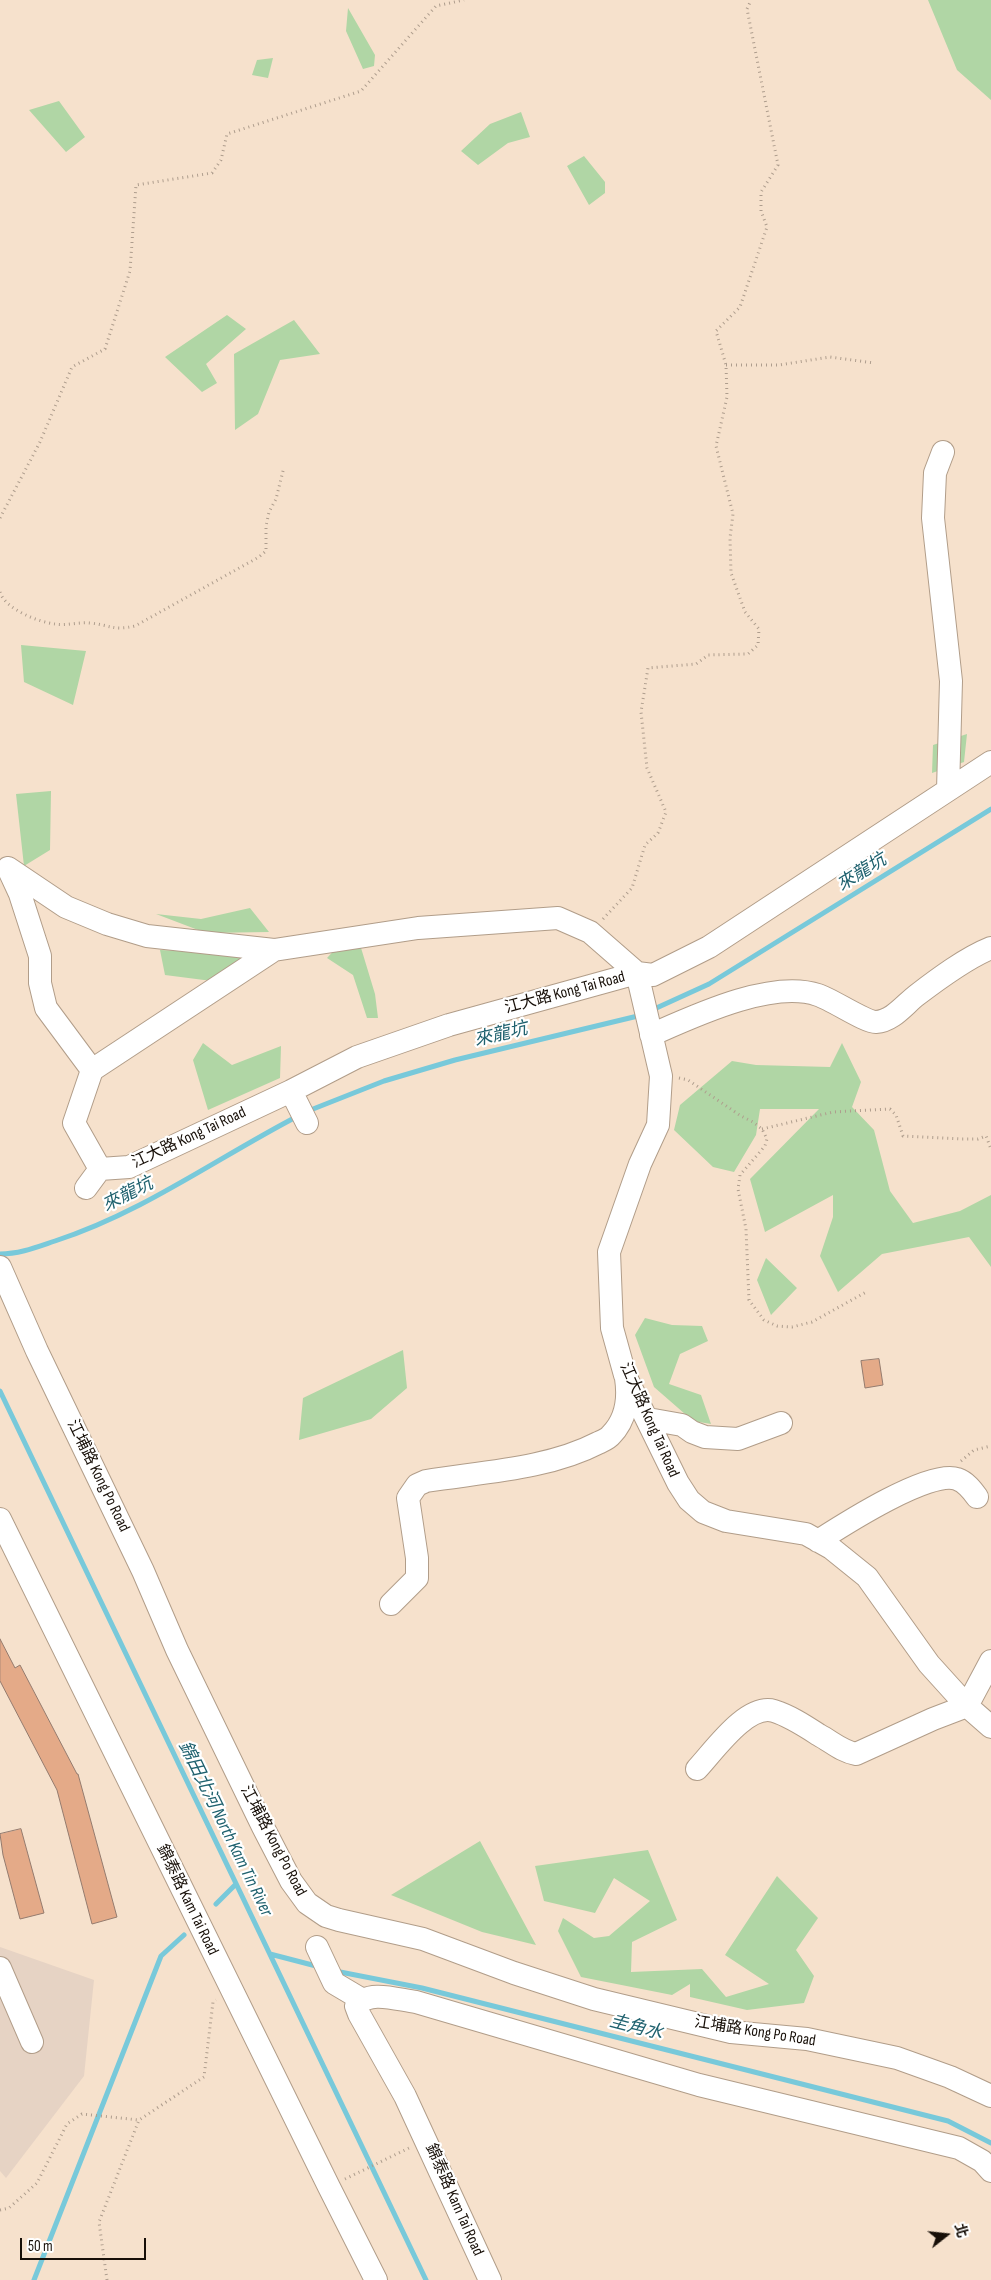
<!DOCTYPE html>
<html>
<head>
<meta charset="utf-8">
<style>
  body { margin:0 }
  #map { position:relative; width:991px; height:2280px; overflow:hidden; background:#f6e1cc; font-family:"Sofia Sans Condensed","Noto Sans TC",sans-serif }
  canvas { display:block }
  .north { position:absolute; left:921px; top:2210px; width:50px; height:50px; -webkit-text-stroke:4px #fff; paint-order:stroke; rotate:74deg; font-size:14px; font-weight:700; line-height:20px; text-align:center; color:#170f08 }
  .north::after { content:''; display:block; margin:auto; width:18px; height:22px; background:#170f08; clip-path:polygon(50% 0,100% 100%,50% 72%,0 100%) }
  .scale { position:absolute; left:20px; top:2238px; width:126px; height:22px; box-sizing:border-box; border:2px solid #170f08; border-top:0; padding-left:6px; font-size:15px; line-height:18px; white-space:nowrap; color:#170f08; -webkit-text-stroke:4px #fff; paint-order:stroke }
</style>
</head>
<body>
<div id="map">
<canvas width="991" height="2280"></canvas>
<div class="north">北</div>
<div class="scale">50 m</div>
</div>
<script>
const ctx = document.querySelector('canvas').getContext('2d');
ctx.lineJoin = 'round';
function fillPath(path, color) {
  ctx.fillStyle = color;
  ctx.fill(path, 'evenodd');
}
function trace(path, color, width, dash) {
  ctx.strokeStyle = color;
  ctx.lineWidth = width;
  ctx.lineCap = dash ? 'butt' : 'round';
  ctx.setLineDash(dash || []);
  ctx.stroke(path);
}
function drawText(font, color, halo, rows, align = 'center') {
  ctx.font = font + ' "Sofia Sans Condensed","Noto Sans TC",sans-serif';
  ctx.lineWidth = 4.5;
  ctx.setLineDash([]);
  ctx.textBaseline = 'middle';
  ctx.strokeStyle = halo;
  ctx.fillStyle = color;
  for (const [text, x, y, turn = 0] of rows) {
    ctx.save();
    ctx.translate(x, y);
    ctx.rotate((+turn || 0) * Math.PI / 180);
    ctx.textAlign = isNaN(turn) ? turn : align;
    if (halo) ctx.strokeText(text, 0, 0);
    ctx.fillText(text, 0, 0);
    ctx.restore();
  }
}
const industrial = new Path2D(`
  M0,1947L94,1980L84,2076L6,2178L0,2171Z`);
const green = new Path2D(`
  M928,0H991V100L957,70Z
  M348,8L375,55L374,66L363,69L346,31Z
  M273,58L268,78L252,75L257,60Z
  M59,101L85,137L66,152L29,110Z
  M521,112L530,137L508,143L478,165L461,151L490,124Z
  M584,156L605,182V193L589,205L567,166Z
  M227,315L246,329L206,364L217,383L202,392L165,357Z
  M294,320L320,354L280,360L258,414L235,430L234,354Z
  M21,645L86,651L73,705L24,682Z
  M967,734L964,762L932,773L933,745Z
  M51,791L50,850L24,866L16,794Z
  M250,908L269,932L206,933L156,914L201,919Z
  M355,928L375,994L378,1018H367L353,975L327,958Z
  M160,950L252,954L246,981L204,980L165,975Z
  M203,1043L232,1065L281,1046L280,1078L208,1110L193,1060Z
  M842,1043L861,1082L852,1107L874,1130L890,1191L913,1223L960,1211L991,1195V1267L969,1237L882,1254L838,1292L820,1256L833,1217V1195L765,1232L750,1179L819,1109H760L756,1135L734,1172L713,1167L674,1130L680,1105L732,1061L756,1065L830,1067Z
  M766,1258L797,1288L771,1315L757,1280Z
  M645,1318L672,1325L702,1326L708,1341L680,1354L669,1384L701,1395L711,1424L693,1421L654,1387L635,1335Z
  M403,1350L407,1388L371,1419L299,1440L303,1398Z
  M480,1841L536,1945L482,1932L391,1895Z
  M648,1850L677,1920L632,1942L631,1972L702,1969L726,1997L769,1984L725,1955L777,1876L818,1918L796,1950L814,1976L804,2003L747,2010L690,1997V1984L672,1995L581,1977L558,1931L563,1918L594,1938L609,1936L650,1901L614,1878L595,1913L544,1901L535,1866Z`);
const stream = new Path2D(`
  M652,1010L709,984L991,809
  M308,1111L384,1081L455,1060L642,1015
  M0,1254C20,1254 37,1247 55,1241C142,1213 217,1158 298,1116
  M0,1391L426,2280
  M216,1904L236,1884
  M270,1954L320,1967
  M335,1971L422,1988L948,2121L991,2143
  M34,2280L161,1956L184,1935`);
const building = new Path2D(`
  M879,1359L883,1385L865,1388L861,1361Z
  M0,1639L15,1668L20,1665L77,1774H78L117,1917L92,1924L57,1790L0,1681Z
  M21,1829L44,1913L20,1919L3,1855L0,1834Z`);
const path = new Path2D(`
  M726,365H779L830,357L874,363
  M0,518L40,442L72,367L105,349L130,271L136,185L212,173L221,160L227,134L361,91L436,6L464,0
  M0,592C5,609 38,622 55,624C66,626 78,622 90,623C110,625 113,631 135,626L259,557L266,551V526L269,512L276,499L284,467
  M603,919L632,888L645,845L658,833L666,812L647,768L641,712L648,668L696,664L708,655L748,654L758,645L759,629L745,612L731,573L730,538L733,514L716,446L727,397L726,365L716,331L740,307L767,227L761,211V192L778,165L747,9L751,0
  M679,1078L688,1080L741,1116L753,1122L762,1129L767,1139L765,1146L740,1175L738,1189L746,1229L749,1300L764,1320L777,1326L792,1327L812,1322L868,1291
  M762,1129L833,1112L890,1109L896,1115L903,1136L961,1139H978L986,1136L991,1149
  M961,1461L974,1450L991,1446
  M345,2179L409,2148
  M0,2210L9,2208L37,2183L67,2124L82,2114L139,2120
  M107,2280L99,2222L139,2120L204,2077L213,2002L216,2000`);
const minor = new Path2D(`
  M943,452L935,473L933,518L951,681L948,790
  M8,868L66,907L107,924L147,936L274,950
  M8,868L20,894L40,956V983L46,1008L92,1070
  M651,1035C694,1016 772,979 818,995C833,1000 865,1022 876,1022C893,1021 905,1004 917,995C938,979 966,958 991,948
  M92,1070L74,1123L100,1169L129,1167L291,1091L357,1057L449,1025L637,973L661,1076L658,1125L640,1164L609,1252L612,1328L625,1375L678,1483L689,1500L703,1512L726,1521L806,1534L831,1548L867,1577L929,1664L967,1706L991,1727
  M92,1070L274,950L418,928L558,918L590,932L637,973L653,975L709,947L991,762
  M291,1091L307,1123
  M86,1188L100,1169
  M0,1267L37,1351L143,1571L177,1650L263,1827L291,1881L307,1903L326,1916L339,1920L423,1939L514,1973L594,1999L731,2032L807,2039L897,2058L950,2077L991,2096
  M648,1419L682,1425L692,1432L705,1437L738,1439L781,1423
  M0,1519L329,2187L376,2280
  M818,1541C843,1525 930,1469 957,1479C966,1482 972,1490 977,1497
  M391,1604L417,1578V1558L408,1498L417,1485L426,1481C482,1472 548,1469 598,1443C602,1441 608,1439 611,1435C626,1420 629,1398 626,1378
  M697,1769C714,1751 747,1703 774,1711C790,1716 805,1726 819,1735C832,1742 841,1751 856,1754L933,1719L967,1706L991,1661
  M317,1947L334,1983L361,1999
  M0,1968L32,2042
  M490,2280L405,2096L359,2014L356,2006C369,1989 398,2000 416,2002L699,2085L959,2148L982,2161L991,2171`);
const streetNames = [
  ["江大路 Kong Tai Road",565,993,-15],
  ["江大路 Kong Tai Road",189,1138,-25],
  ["江大路 Kong Tai Road",649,1420,66],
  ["江埔路 Kong Po Road",98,1476,64],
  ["江埔路 Kong Po Road",273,1841,62],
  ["錦泰路 Kam Tai Road",187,1900,64],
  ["江埔路 Kong Po Road",755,2032,9],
  ["錦泰路 Kam Tai Road",454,2200,66]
];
const waterNames = [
  ["來龍坑",862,873,-32],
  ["來龍坑",501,1035,-13],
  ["來龍坑",128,1195,-27],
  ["錦田北河 North Kam Tin River",225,1829,64],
  ["圭角水",636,2028,14]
];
fillPath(industrial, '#e6d3c4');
fillPath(green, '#b0d6a5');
trace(stream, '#78c9da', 5);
fillPath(building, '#e4aa88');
trace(building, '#947b6e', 1);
trace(minor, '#b19d89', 24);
trace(path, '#ae9d8d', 3, [1, 4]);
trace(minor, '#fff', 22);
drawText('16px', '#170f08', '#fff', streetNames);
drawText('italic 18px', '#1f616e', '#fff', waterNames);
</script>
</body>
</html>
